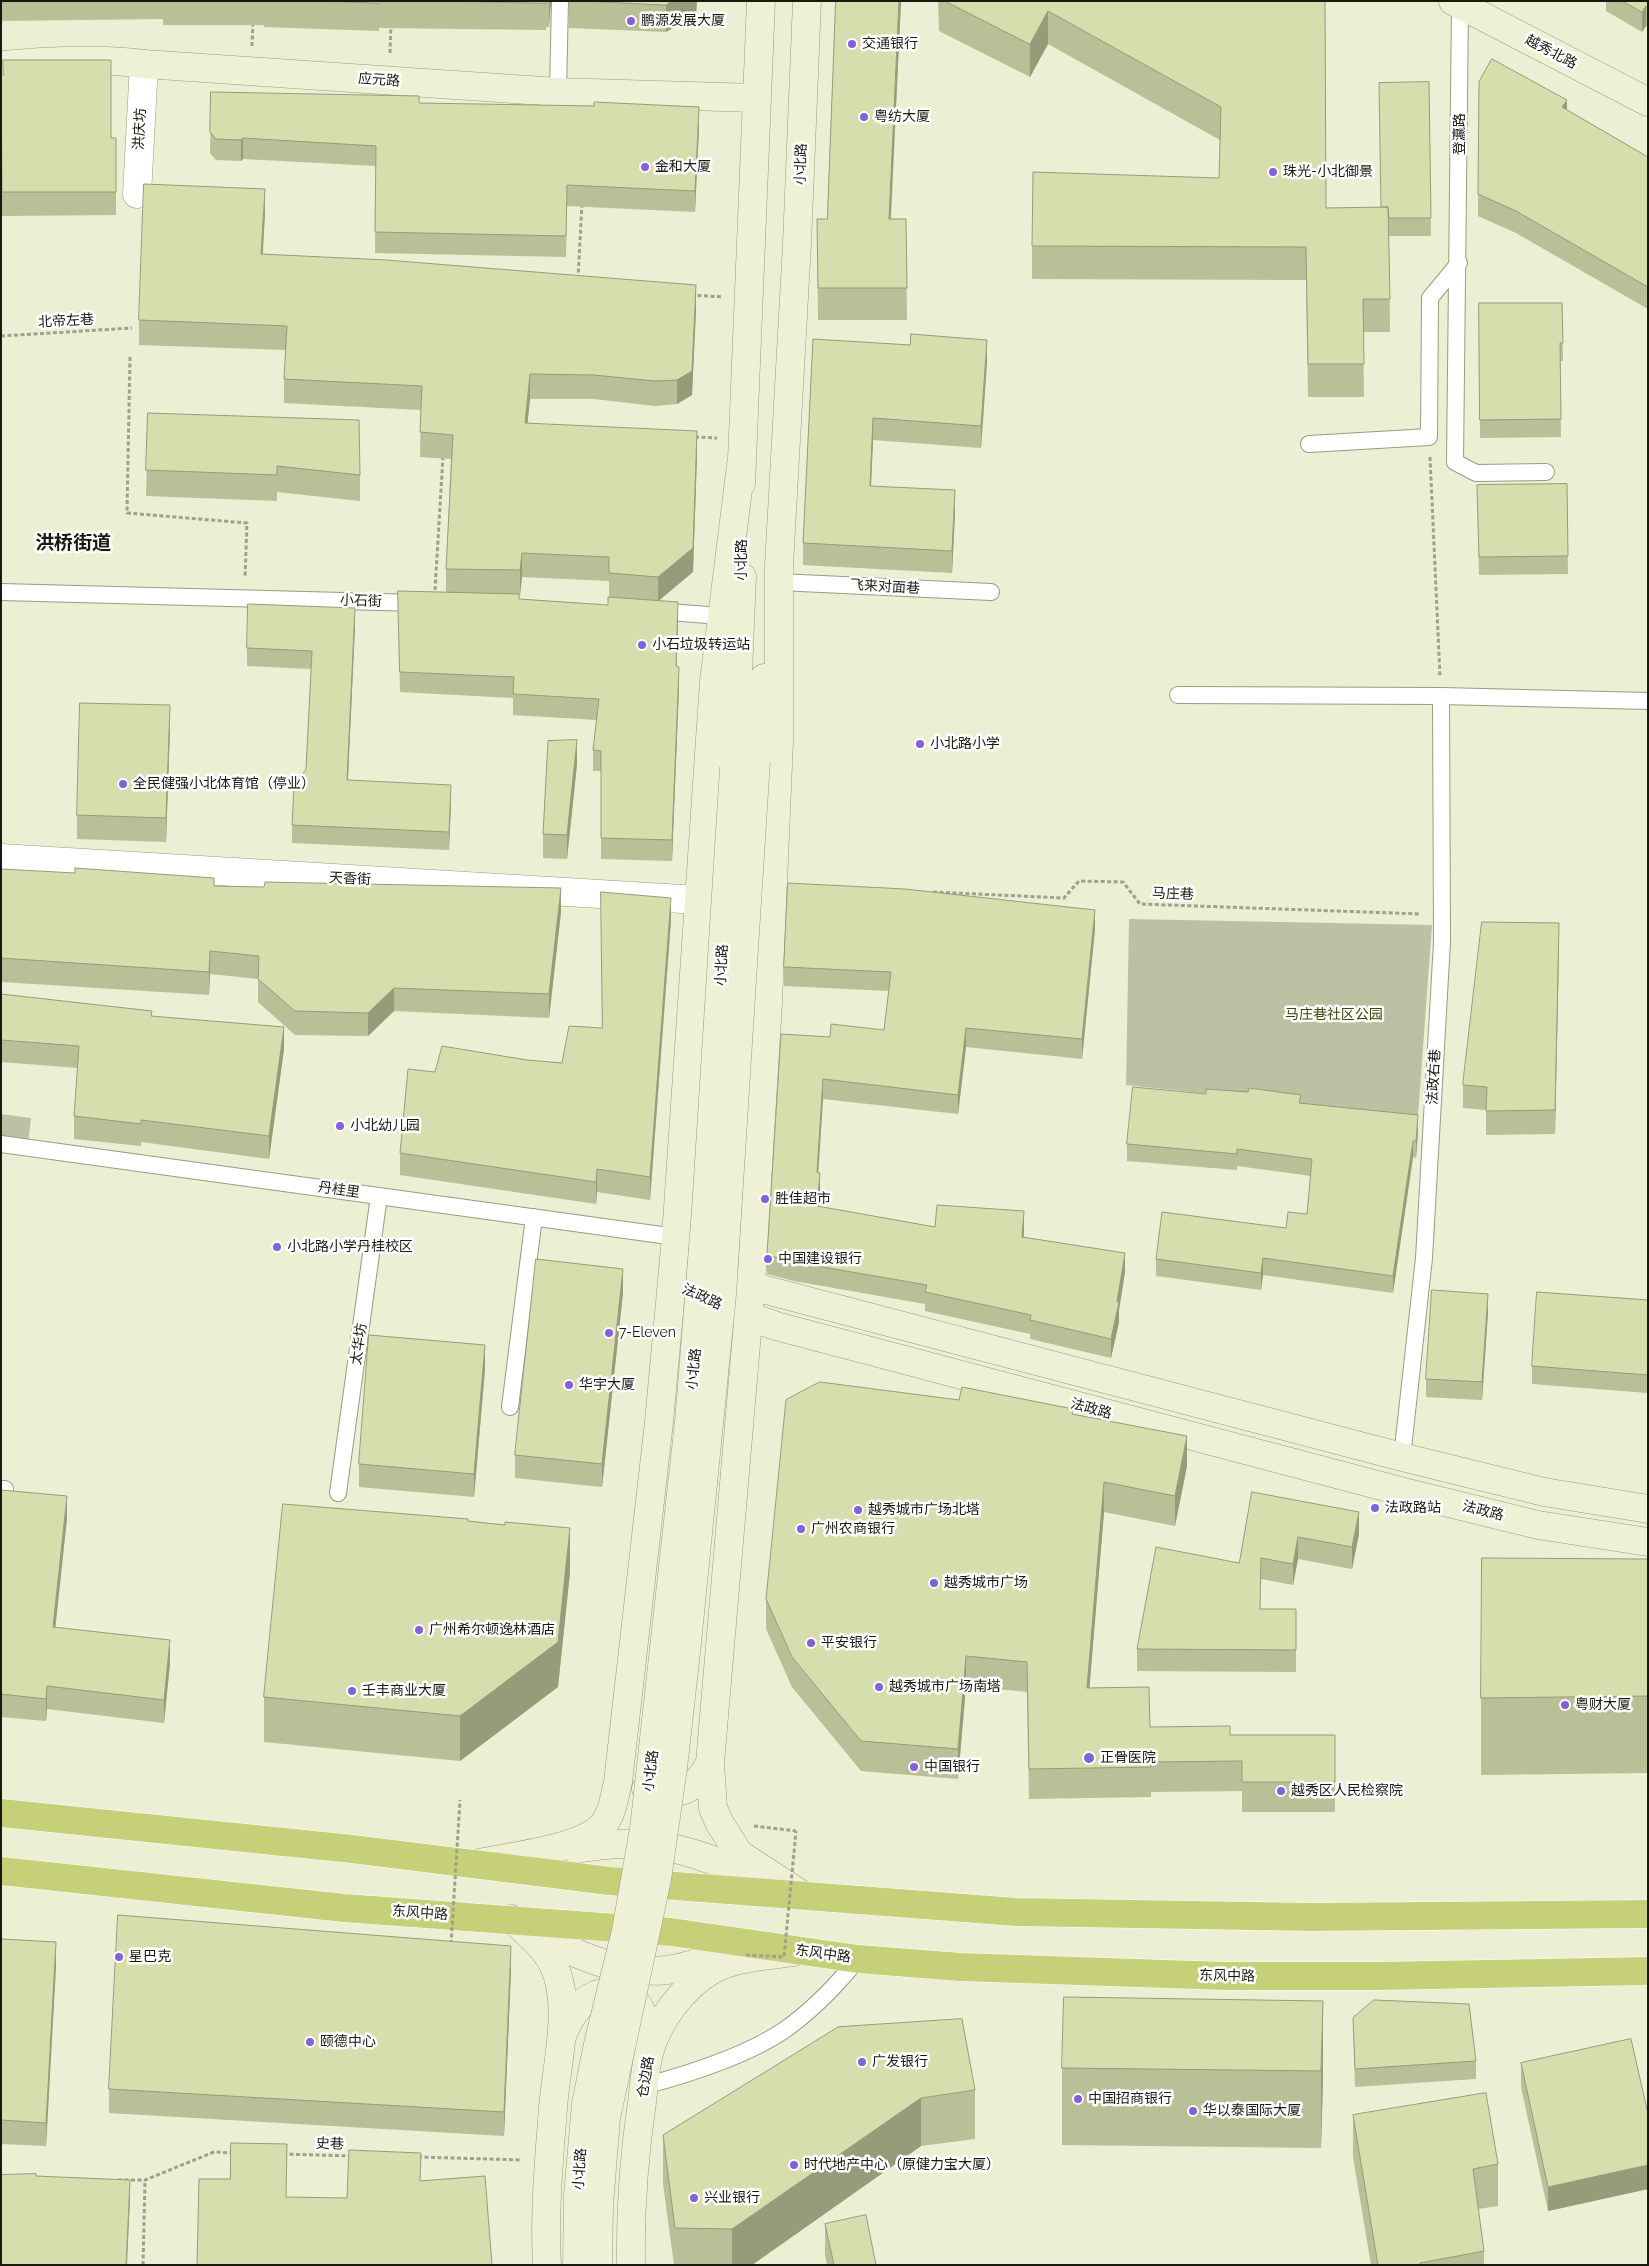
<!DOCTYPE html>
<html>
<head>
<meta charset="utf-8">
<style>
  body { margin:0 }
  #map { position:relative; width:1649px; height:2266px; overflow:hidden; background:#ebefd4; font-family:Raleway,sans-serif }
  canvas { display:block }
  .frame { position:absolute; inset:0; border:2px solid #181a10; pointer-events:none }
</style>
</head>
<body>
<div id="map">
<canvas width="1649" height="2266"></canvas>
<div class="frame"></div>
</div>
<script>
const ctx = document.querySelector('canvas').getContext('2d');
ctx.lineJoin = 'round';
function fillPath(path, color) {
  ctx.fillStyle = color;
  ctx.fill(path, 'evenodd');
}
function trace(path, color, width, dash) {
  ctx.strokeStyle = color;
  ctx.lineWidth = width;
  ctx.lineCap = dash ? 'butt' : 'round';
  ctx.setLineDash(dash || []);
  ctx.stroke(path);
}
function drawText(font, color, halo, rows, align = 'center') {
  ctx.font = font + ' Raleway,"Noto Sans SC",sans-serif';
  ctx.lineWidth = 5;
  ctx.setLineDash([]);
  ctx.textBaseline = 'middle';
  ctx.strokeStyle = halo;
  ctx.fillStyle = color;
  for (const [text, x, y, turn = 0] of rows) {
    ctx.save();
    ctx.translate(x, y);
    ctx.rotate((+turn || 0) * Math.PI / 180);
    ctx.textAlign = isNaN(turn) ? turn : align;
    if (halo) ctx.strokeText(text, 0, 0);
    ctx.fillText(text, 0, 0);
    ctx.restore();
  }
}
const green = new Path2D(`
  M1129,919L1432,925L1418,1116L1126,1085Z
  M1,1114L31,1118L28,1144L1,1140Z`);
const path = new Path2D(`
  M252,46L253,22
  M390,53L391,24
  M578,279L582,203
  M691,295L723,297
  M1,336L132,328
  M130,357L127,513L247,523L245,578
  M695,437L717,438
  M1430,457L1440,676
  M435,590L443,456
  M933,892L1064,898L1079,881L1123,882L1140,904L1421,914
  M754,1826L796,1831
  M283,2154L352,2156
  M418,2157L522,2160
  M118,2180H145L214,2152L234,2153
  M143,2265L145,2180`);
const lane = new Path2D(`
  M1460,5L1455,462L1476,473L1546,472
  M558,92L560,1
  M1309,444L1429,437L1430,298L1459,263
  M779,582L991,592
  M1,592L419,603
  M656,611L721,616
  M1178,695L1441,696L1648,701
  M1,1144L676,1237
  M510,1407L534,1217
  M1402,1457L1424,1258L1442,942L1441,696
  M1,1489H5
  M338,1493L379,1196
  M644,2086C689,2074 744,2057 783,2031C812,2011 836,1986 858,1959`);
const street = new Path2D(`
  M137,194L144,64
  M1,858L699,900`);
const secondary = new Path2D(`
  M1453,1L1648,102
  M1,65C48,61 97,58 144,64L558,92L756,98
  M741,484L761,1
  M756,761L764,678
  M734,768L742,577
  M733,1286H751L1402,1457L1544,1492L1648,1509
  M732,1310L776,1326L1404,1492L1538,1525L1648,1542
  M646,1789C678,1797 695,1792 710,1763
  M575,1849C607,1844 639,1841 671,1848C701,1854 730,1867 759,1878
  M479,1863C511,1856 583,1849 603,1825C613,1813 614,1797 618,1782L659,1422L676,1237L714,681L741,465
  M802,1895L739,1854L719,1822L713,1808L710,1763L751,1286L768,1003L779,740V565L797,244L807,1
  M512,1919C527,1933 544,1946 553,1964C573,2004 556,2066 553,2108C549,2160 544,2213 547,2265
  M535,1933C575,1955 620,1975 667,1970C685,1968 702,1960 720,1958
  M562,2036C572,2010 590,1985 621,1995C628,1997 633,1999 637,2004C647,2017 647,2038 649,2053
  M631,2265C630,2210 634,2156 642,2102C644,2086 645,2068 649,2053C658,2020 683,1987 712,1970C736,1957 768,1956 794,1952`);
const highway = new Path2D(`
  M1,1813L352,1849L610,1881L1016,1912L1312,1917L1648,1914
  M1,1871L344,1908L671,1932L858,1959L960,1967L1225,1976H1378L1648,1971`);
const pathBridge = new Path2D(`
  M451,1944L460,1800
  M746,1955L784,1957L796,1831`);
const secondaryBridge = new Path2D(`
  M577,2265L578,2195L586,2104L598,2044L626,1931L644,1829L689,1422L706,1210L734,768
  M598,2265L599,2205L606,2118L657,1879L673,1768L687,1643L722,1294L756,761`);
const wall = new Path2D(`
  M1,1H551L549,27H546V30L379,28V31L264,27V25H163V19L1,21Z
  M569,1H697L696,14L666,32L569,28Z
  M836,1H901L891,219H906L907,320H818L817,219H827Z
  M938,1H1325L1326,208L1381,207L1429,82L1431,236H1389L1390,332H1363L1364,397H1308L1306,280L1032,279V246L1219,178L1220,140L1048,44L1030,77L939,31Z
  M1606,1H1648V27L1646,26L1642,32L1606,11Z
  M1479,82L1567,110L1648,157V309L1516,233L1478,216Z
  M211,92L419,103L699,128L695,212L567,206L566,257L375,253L376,166L243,159L241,161L216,160L210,153Z
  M2,131L116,138V215L2,216Z
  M265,213L263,254L696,310L692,395L677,404L655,406L594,399H530L527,423L697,456L693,572L659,601L678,623L676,666L679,687L672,861L601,859V771H593V750L597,720L513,715V698L400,692L398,591L446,592V569L451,459L420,457L421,410L284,403V379L286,350L139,345V320ZM522,577L609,581V597L608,605L519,599V595H520Z
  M1479,303H1562L1563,361H1560L1561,437L1480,438Z
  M813,339L987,362L981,448L873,440L871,486L955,513L952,573L803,565V543Z
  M148,413L360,475V501L277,492V501L146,496Z
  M1567,484L1568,574L1479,575L1477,485Z
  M355,626L348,780L451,803L449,850L292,843V825L306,769L311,669L247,666V648Z
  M170,729L166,842L77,839V815Z
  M577,764L567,859L543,858V834Z
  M1,869L561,912L549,1018L394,1011L368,1036L295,1035L258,1002V979L210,974L209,995L1,982Z
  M671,920L650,1200L597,1192L596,1204L400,1175V1153L435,1072L527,1060L562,1063L602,1028Z
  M1095,929L1082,1059L966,1047L958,1114L823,1099L818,1172L820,1192L819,1207L935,1227L1024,1231V1237L1125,1272L1119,1310V1322L1111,1358L1030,1339V1334L925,1311V1304L794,1281L767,1274V1255L830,1037L884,1030L889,991L784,986V967Z
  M1559,947L1555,1134L1486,1135V1110L1463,1108V1085Z
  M1,994L152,1016L284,1049L269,1159L141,1142V1146L74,1139V1116L78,1068L1,1062Z
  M1206,1094L1301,1103L1418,1132L1416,1158L1413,1157L1393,1293L1263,1275L1261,1290L1156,1276V1259L1286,1228L1307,1214L1311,1176L1237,1166V1170L1127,1161V1144Z
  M623,1293L602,1487L515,1478V1455Z
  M1648,1300V1393L1532,1384V1366Z
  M1488,1313L1482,1400L1426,1397V1379Z
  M485,1369L474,1497L359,1487V1464Z
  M1073,1414L1187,1466L1175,1526L1104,1512L1089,1688L1150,1727L1230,1735H1335V1812H1242V1791L1151,1792V1797L1029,1799L1027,1692L966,1686L958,1779L861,1771L792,1687L766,1629V1599Z
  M1,1490L67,1518L55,1627L170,1663L164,1723L47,1709L46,1721L1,1717Z
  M1252,1492L1359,1534L1352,1569L1298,1559L1293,1585L1261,1579L1260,1609H1296V1672L1137,1671V1649L1239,1563Z
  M468,1521L505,1525L570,1572L558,1687L460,1761L264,1742V1697Z
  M1648,1559V1773L1481,1775V1698Z
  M1,1939L56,1966L46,2146L1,2144Z
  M511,1970L504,2136L109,2113V2089Z
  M1323,2001V2078L1321,2148L1062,2145V2068Z
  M1353,2018L1476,2061V2079L1355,2087Z
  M1521,2063L1648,2114V2189L1548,2211L1521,2087Z
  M975,2090V2139L921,2146L752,2265H674L663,2184V2135Z
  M1353,2115L1498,2164V2206L1478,2209L1484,2251V2265H1371L1353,2157Z
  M825,2224L876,2265H827L825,2255Z`);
const shadedWall = new Path2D(`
  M549,1H551L549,27Z
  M672,1H697L696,14L666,32V5Z
  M899,1H901L889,251V219Z
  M1646,6V26L1642,32V12Z
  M1048,11V44L1030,77V44Z
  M1567,100V122L1562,107Z
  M699,107V128L695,212V191Z
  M243,138V159L241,161V140Z
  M265,189V213L261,279V254Z
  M696,285V310L692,395L677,404V380Z
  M987,340V362L981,448V426Z
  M530,374V399L525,448V423Z
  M873,418V440L870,508V486Z
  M697,431V456L693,572L658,601V577Z
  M955,490V513L952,573V551Z
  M522,553V577L520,595V570Z
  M678,602V623L676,687V666Z
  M355,608V626L347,798V780Z
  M679,667V687L672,861V840Z
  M170,705V729L166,842V818Z
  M577,740V764L567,859V835Z
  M451,785V803L449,850V832Z
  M561,888V912L549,1018V994Z
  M671,898V920L650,1200V1177Z
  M1095,910V929L1082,1059V1039Z
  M1559,923V947L1555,1134V1110Z
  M210,951V974L209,995V972Z
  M394,988V1011L368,1036V1013Z
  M284,1027V1049L269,1159V1136Z
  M966,1028V1047L958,1114V1095Z
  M823,1079V1099L817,1192V1172Z
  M1418,1115V1132L1416,1158V1141Z
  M1413,1141V1157L1393,1293V1276Z
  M597,1169V1192L596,1204V1182Z
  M820,1173V1192L817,1226V1206Z
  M1024,1211V1231L1022,1256V1237Z
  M1125,1253V1272L1119,1310V1322L1111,1358V1339L1117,1302Z
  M1263,1258V1275L1261,1290V1273Z
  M623,1269V1293L602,1487V1464Z
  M1488,1294V1313L1482,1400V1382Z
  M485,1345V1369L474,1497V1474Z
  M1187,1436V1466L1175,1526V1496Z
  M1104,1482V1512L1087,1718V1688Z
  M67,1496V1518L53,1650V1627Z
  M1359,1512V1534L1352,1569V1547Z
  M570,1528V1572L558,1687L460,1761V1716Z
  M1298,1537V1559L1293,1585V1564Z
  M170,1640V1663L164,1723V1700Z
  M966,1656V1686L958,1779V1749Z
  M47,1686V1709L46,1721V1699Z
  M56,1942V1966L46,2146V2123Z
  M511,1946V1970L504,2136V2112Z
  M1323,2001V2078L1321,2148V2071Z
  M921,2098V2146L752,2265H732V2229Z
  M1648,2165V2189L1548,2211V2187Z
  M130,2180V2200L127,2265H126Z`);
const building = new Path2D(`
  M324,1H379V3Z
  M450,1H546V3Z
  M584,1H672L666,5Z
  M836,1H899L889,219H906L907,288H818L817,219H827Z
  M945,1H1325L1326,208L1388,207L1390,299H1363L1364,364H1308L1306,247L1032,246L1033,172L1219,178L1221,107L1048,11L1030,44Z
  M1623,1H1648V7L1646,6L1642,12Z
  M1492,59L1567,100L1562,107L1648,157V287L1516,211L1478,194L1479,82Z
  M3,60H111V138H116V192H2L1,75H3Z
  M1429,82L1431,218H1389L1388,207H1381L1379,83Z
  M211,92L419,96V103L594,106V102L699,107L695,191L567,185L566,236L375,232L376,146L243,138L241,140L216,139L210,132Z
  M144,184L265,189L261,254L386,260L696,285L692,371L677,380L655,381L594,375L530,374L525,423L697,431L693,548L658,577L609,573V557L522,553L520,570L446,569L453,435L420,432L422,386L284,379L287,326L139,320Z
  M1479,303H1562L1563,343H1560L1561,419L1480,420Z
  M911,334L987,340L981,426L873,418L870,486L955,490L952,551L803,543L813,339L910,345Z
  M148,413L359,420L360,475L277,466V475L146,470Z
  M1567,484L1568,556L1479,557L1477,485Z
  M398,591L519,594V599L608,605V597L678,602L676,666L679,667L672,840L601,838V751L593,750L599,699L513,694L514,677L400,672Z
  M248,604L355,608L347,780L451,785L449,832L292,825L294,786L306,769L312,651L247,648Z
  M80,703L170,705L166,818L77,815Z
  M577,740L567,835L543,834L548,741Z
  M75,868L214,878V886L264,887L265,882L561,888L549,994L394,988L368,1013L295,1011L258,979L259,956L210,951L209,972L1,958V869L75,873Z
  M788,883L905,889L1095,910L1082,1039L966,1028L958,1095L823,1079L817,1172L820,1173L817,1206L935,1227L937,1205L1024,1211L1022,1237L1125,1253L1117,1302H1119L1111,1339L1030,1320L1031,1315L925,1292L927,1285L794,1262L767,1255L781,1034L830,1037L831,1024L884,1030L891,972L784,967Z
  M601,892L671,898L650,1177L597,1169L596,1182L400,1153L408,1069L435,1072L442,1046L527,1060L562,1063L569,1026L602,1028Z
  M1482,922L1559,923L1555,1110L1486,1111L1487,1087L1463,1085Z
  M1,994L152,1011L151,1016L284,1027L269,1136L141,1120V1124L74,1116L79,1046L1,1040Z
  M1133,1087L1206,1094V1089L1248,1092L1249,1088L1301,1095L1299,1103L1418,1115L1416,1141H1413L1393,1276L1263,1258L1261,1273L1156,1259L1162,1212L1286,1228L1288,1212L1307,1214L1312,1159L1237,1149V1154L1127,1144Z
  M536,1259L623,1269L602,1464L515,1455Z
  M1432,1290L1488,1294L1482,1382L1426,1379Z
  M1537,1292L1648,1300V1375L1532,1366Z
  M369,1335L485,1345L474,1474L359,1464Z
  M820,1382L959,1400L962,1387L1073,1409L1072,1414L1187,1436L1175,1496L1104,1482L1087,1688L1149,1687L1150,1727L1230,1726V1735H1335V1782H1242V1761L1151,1762V1767L1029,1769L1027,1662L966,1656L958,1749L861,1741L792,1657L766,1599L786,1400Z
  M1,1490L67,1496L53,1627L170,1640L164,1700L47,1686L46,1699L1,1694Z
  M1252,1492L1359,1512L1352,1547L1298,1537L1293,1564L1261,1558L1260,1609H1296V1650L1137,1649L1156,1547L1239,1563Z
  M283,1504L468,1519V1521L505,1525V1522L570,1528L558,1642L460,1716L264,1697Z
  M1482,1558L1648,1559V1696L1481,1698Z
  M118,1915L511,1946L504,2112L109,2089Z
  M1,1939L56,1942L46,2123L1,2120Z
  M1064,1997L1323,2001L1321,2071L1062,2068Z
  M1374,2000L1469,2004L1476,2061L1355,2069L1353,2018Z
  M962,2019L975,2090L921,2098L732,2229L675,2228L663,2135L838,2027Z
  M1631,2039L1648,2114V2165L1548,2187L1521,2063Z
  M1486,2093L1498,2164L1473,2169L1484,2251L1420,2263V2265H1378L1353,2115Z
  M231,2143L287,2144L286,2197L347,2198L349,2150L421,2153L420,2181L485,2176L492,2265H197L199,2179H230Z
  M36,2174V2176L130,2180L126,2265H1V2175Z
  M866,2215L876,2265H834L825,2224Z`);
const markers = [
  [631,21,5,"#8460da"],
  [852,44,5,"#8460da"],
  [864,117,5,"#8460da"],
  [645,167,5,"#8460da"],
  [1273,172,5,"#8460da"],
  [642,645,5,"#8460da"],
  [920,744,5,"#8460da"],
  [123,784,5,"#8460da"],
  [340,1126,5,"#8460da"],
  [765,1199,5,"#8460da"],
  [277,1247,5,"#8460da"],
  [768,1259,5,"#8460da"],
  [609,1333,5,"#8460da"],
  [569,1385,5,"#8460da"],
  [1375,1508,5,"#8460da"],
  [858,1510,5,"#8460da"],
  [801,1529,5,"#8460da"],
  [934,1583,5,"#8460da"],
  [419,1630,5,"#8460da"],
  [811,1643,5,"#8460da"],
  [879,1687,5,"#8460da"],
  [352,1691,5,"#8460da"],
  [1565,1705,5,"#8460da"],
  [1089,1758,6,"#8460da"],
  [914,1767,5,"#8460da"],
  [1281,1791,5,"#8460da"],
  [119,1957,5,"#8460da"],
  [310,2042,5,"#8460da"],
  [862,2062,5,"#8460da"],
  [1078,2099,5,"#8460da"],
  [1193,2111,5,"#8460da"],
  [794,2165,5,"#8460da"],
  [694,2198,5,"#8460da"]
];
const poiNames = [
  ["鹏源发展大厦",641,21],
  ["交通银行",862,44],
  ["粤纺大厦",874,117],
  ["金和大厦",655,167],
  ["珠光-小北御景",1283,172],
  ["小石垃圾转运站",652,645],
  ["小北路小学",930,744],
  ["全民健强小北体育馆（停业）",133,784],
  ["小北幼儿园",350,1126],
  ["胜佳超市",775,1199],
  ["小北路小学丹桂校区",287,1247],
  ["中国建设银行",778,1259],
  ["7-Eleven",619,1333],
  ["华宇大厦",579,1385],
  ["法政路站",1385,1508],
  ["越秀城市广场北塔",868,1510],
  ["广州农商银行",811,1529],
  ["越秀城市广场",944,1583],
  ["广州希尔顿逸林酒店",429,1630],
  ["平安银行",821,1643],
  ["越秀城市广场南塔",889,1687],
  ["壬丰商业大厦",362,1691],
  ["粤财大厦",1575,1705],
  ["正骨医院",1100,1758],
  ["中国银行",924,1767],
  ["越秀区人民检察院",1291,1791],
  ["星巴克",129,1957],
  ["颐德中心",320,2042],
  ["广发银行",872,2062],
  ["中国招商银行",1088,2099],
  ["华以泰国际大厦",1203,2111],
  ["时代地产中心（原健力宝大厦）",804,2165],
  ["兴业银行",704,2198]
];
const streetNames = [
  ["越秀北路",1551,52,28],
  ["应元路",379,80,4],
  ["洪庆坊",140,129,-87],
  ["登瀛路",1460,134,-90],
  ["小北路",801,164,-88],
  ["北帝左巷",66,321,-3],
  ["小北路",742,560,-90],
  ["飞来对面巷",885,587,3],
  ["小石街",361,601,2],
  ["天香街",350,879,3],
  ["马庄巷",1173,894,2],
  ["小北路",722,965,-87],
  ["法政右巷",1434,1077,-87],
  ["丹桂里",339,1190,8],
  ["法政路",702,1297,24],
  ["太华坊",359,1344,-82],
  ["小北路",694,1369,-84],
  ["法政路",1091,1409,15],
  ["法政路",1483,1511,14],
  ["小北路",651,1771,-83],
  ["东风中路",420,1913,4],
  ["东风中路",823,1954,8],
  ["东风中路",1227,1976,1],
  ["仓边路",646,2077,-81],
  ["史巷",330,2144,2],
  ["小北路",580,2169,-86]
];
const parkNames = [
  ["马庄巷社区公园",1334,1015]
];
const districtNames = [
  ["洪桥街道",73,543]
];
fillPath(green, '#bdc1a3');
trace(lane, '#989c82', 18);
trace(street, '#989c82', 29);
trace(secondary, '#989c82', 29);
trace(highway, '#fff', 29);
trace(path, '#9ea18c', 3, [4, 2.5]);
trace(lane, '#fff', 16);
trace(street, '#fff', 28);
trace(secondary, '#eef1d6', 28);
trace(highway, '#c6d078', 28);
trace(secondaryBridge, '#989c82', 29, []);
trace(pathBridge, '#9ea18c', 3, [4, 2.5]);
trace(secondaryBridge, '#eef1d6', 28);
fillPath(wall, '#b9bf96');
fillPath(shadedWall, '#969b7a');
fillPath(building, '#d7deae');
trace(building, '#969b7a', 1);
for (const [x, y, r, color] of markers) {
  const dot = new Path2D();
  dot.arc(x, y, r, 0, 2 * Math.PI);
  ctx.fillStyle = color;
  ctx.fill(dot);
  trace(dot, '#fff', 2);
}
drawText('14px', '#181a10', '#fff', poiNames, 'left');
drawText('14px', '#181a10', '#fff', streetNames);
drawText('14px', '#40440d', '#fff', parkNames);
drawText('bold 19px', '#181a10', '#fff', districtNames);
</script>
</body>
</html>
